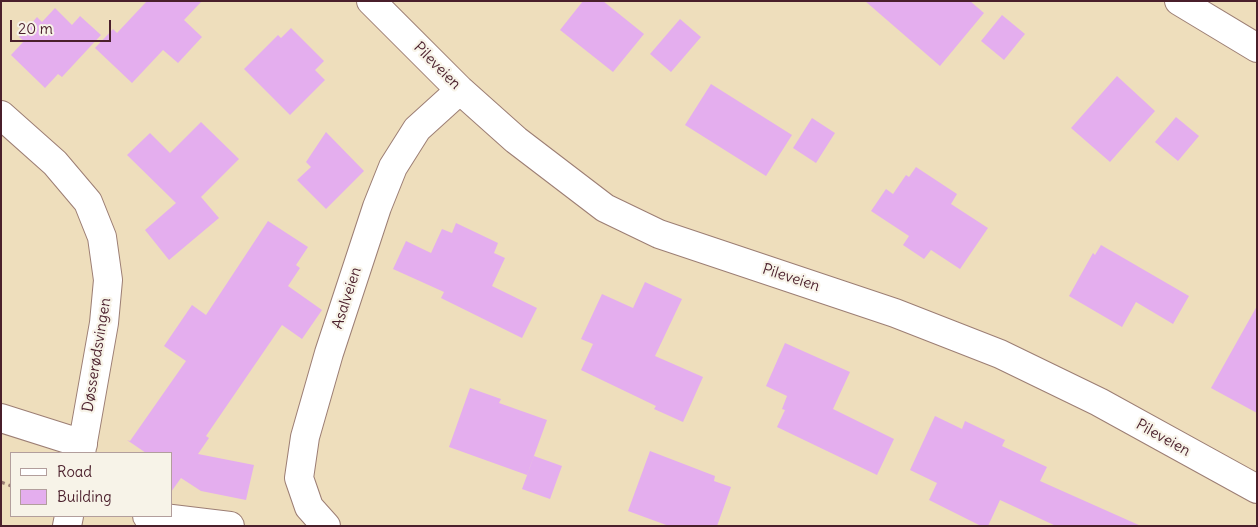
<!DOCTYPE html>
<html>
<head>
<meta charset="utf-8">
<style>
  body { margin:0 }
  #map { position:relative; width:1258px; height:527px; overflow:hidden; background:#eedebc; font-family:Delius,sans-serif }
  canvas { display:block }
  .frame { position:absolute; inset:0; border:2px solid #4a1f2b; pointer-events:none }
  .legend { position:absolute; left:10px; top:452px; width:162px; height:65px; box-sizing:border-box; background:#f7f3e8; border:1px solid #b29e9c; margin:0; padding:6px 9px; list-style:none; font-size:15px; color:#4a1f2b }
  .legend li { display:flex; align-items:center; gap:10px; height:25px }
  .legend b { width:25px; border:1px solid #b29e9c }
  .scale { position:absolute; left:10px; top:20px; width:101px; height:22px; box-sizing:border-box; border:2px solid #4a1f2b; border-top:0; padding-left:6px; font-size:15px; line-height:18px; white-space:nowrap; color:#4a1f2b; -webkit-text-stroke:4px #f7f3e8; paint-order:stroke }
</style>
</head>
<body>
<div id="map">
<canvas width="1258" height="527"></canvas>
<div class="frame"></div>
<ul class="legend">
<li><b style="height:6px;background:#fff"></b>Road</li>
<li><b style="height:14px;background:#e4aeee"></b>Building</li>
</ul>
<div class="scale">20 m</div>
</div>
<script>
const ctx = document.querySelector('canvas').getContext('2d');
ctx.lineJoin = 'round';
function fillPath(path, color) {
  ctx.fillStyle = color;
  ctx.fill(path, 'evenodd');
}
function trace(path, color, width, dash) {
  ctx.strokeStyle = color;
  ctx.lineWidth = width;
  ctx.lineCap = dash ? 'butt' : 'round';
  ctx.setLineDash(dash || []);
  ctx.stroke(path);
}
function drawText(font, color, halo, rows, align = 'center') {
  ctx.font = font + ' Delius,sans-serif';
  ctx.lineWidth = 4.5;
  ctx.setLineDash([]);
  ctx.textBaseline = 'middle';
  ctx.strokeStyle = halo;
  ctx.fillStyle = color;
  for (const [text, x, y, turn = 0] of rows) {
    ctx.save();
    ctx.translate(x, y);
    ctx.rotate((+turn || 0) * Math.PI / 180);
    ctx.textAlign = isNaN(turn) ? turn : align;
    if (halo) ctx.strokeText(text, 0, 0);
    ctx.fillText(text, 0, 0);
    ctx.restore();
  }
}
const building = new Path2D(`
  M147,1H202L184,20L202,37L178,63L163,50L132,83L95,48L113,29L117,33Z
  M583,1H603L644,34L613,72L560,30Z
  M865,1H970L984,13L940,66Z
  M55,8L72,25L80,16L101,35L62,77L58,74L45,88L11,55L24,41L19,37L37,17L42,22Z
  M1002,15L1025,34L1004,60L981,41Z
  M680,19L701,37L671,72L650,54Z
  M291,28L324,61L315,70L325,80L290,115L244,69L278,35L281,38Z
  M1117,76L1155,111L1110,162L1071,128Z
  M711,84L792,135L766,176L685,125Z
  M1176,117L1199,136L1178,161L1155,142Z
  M812,118L835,133L816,163L793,148Z
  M201,122L239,159L201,197L219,218L169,260L145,230L176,203L127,155L150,133L170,153Z
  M326,132L364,171L326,209L297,180L311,167L306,162Z
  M916,167L957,194L951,204L988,228L960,269L931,250L924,259L903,245L909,236L871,211L886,189L893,194L906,175L909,177Z
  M268,221L308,247L296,265L300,268L288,286L322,310L302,339L282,325L206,436L209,438L198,454L254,465L246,500L201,491L181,478L171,492V453H146L127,440L130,441L186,361L164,346L192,305L206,315Z
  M456,223L498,243L494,253L505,258L492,286L537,308L522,338L441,298L444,292L393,269L406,241L431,253L442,229L452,233Z
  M1101,245L1189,296L1173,324L1136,302L1122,327L1069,296L1093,253L1095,255Z
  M645,282L682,299L655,356L703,377L683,422L654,409L656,406L581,370L593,344L581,339L602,294L633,308Z
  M1257,306V413L1211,388Z
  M785,343L850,372L833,409L894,439L877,475L777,427L785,410L782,409L787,396L766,386Z
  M470,388L501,399L499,403L547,420L527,475L449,447Z
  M935,416L962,429L965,421L1005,440L1002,446L1047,467L1040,481L1141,526H1056L1000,500L988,526H981L929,500L937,483L910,470Z
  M650,451L715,476L714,481L731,487L717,526H669L628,511Z
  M534,456L562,466L550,499L522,489Z`);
const path = new Path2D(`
  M1,482L11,486`);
const minor = new Path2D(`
  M371,1L460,90L516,140L605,208L659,234L895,313L1000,354L1099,402L1257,489
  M1179,1L1257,48
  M1,115L55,163L88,202L102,237L108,280L104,323L81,453
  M1,418L83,444
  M147,516L230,526
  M67,526L69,516
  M326,526L309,507L299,478L305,437L329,353L377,207L393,167L417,129L460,90`);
const streetNames = [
  ["Pileveien",437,66,45],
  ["Pileveien",791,278,18],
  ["Asalveien",347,298,-72],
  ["Døsserødsvingen",97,355,-81],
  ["Pileveien",1163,438,29]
];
fillPath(building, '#e4aeee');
trace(minor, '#9c7e74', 30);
trace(path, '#9c7e74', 3, [4, 4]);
trace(minor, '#fff', 28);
drawText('15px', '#4a1f2b', '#f7f3e8', streetNames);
</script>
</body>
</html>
